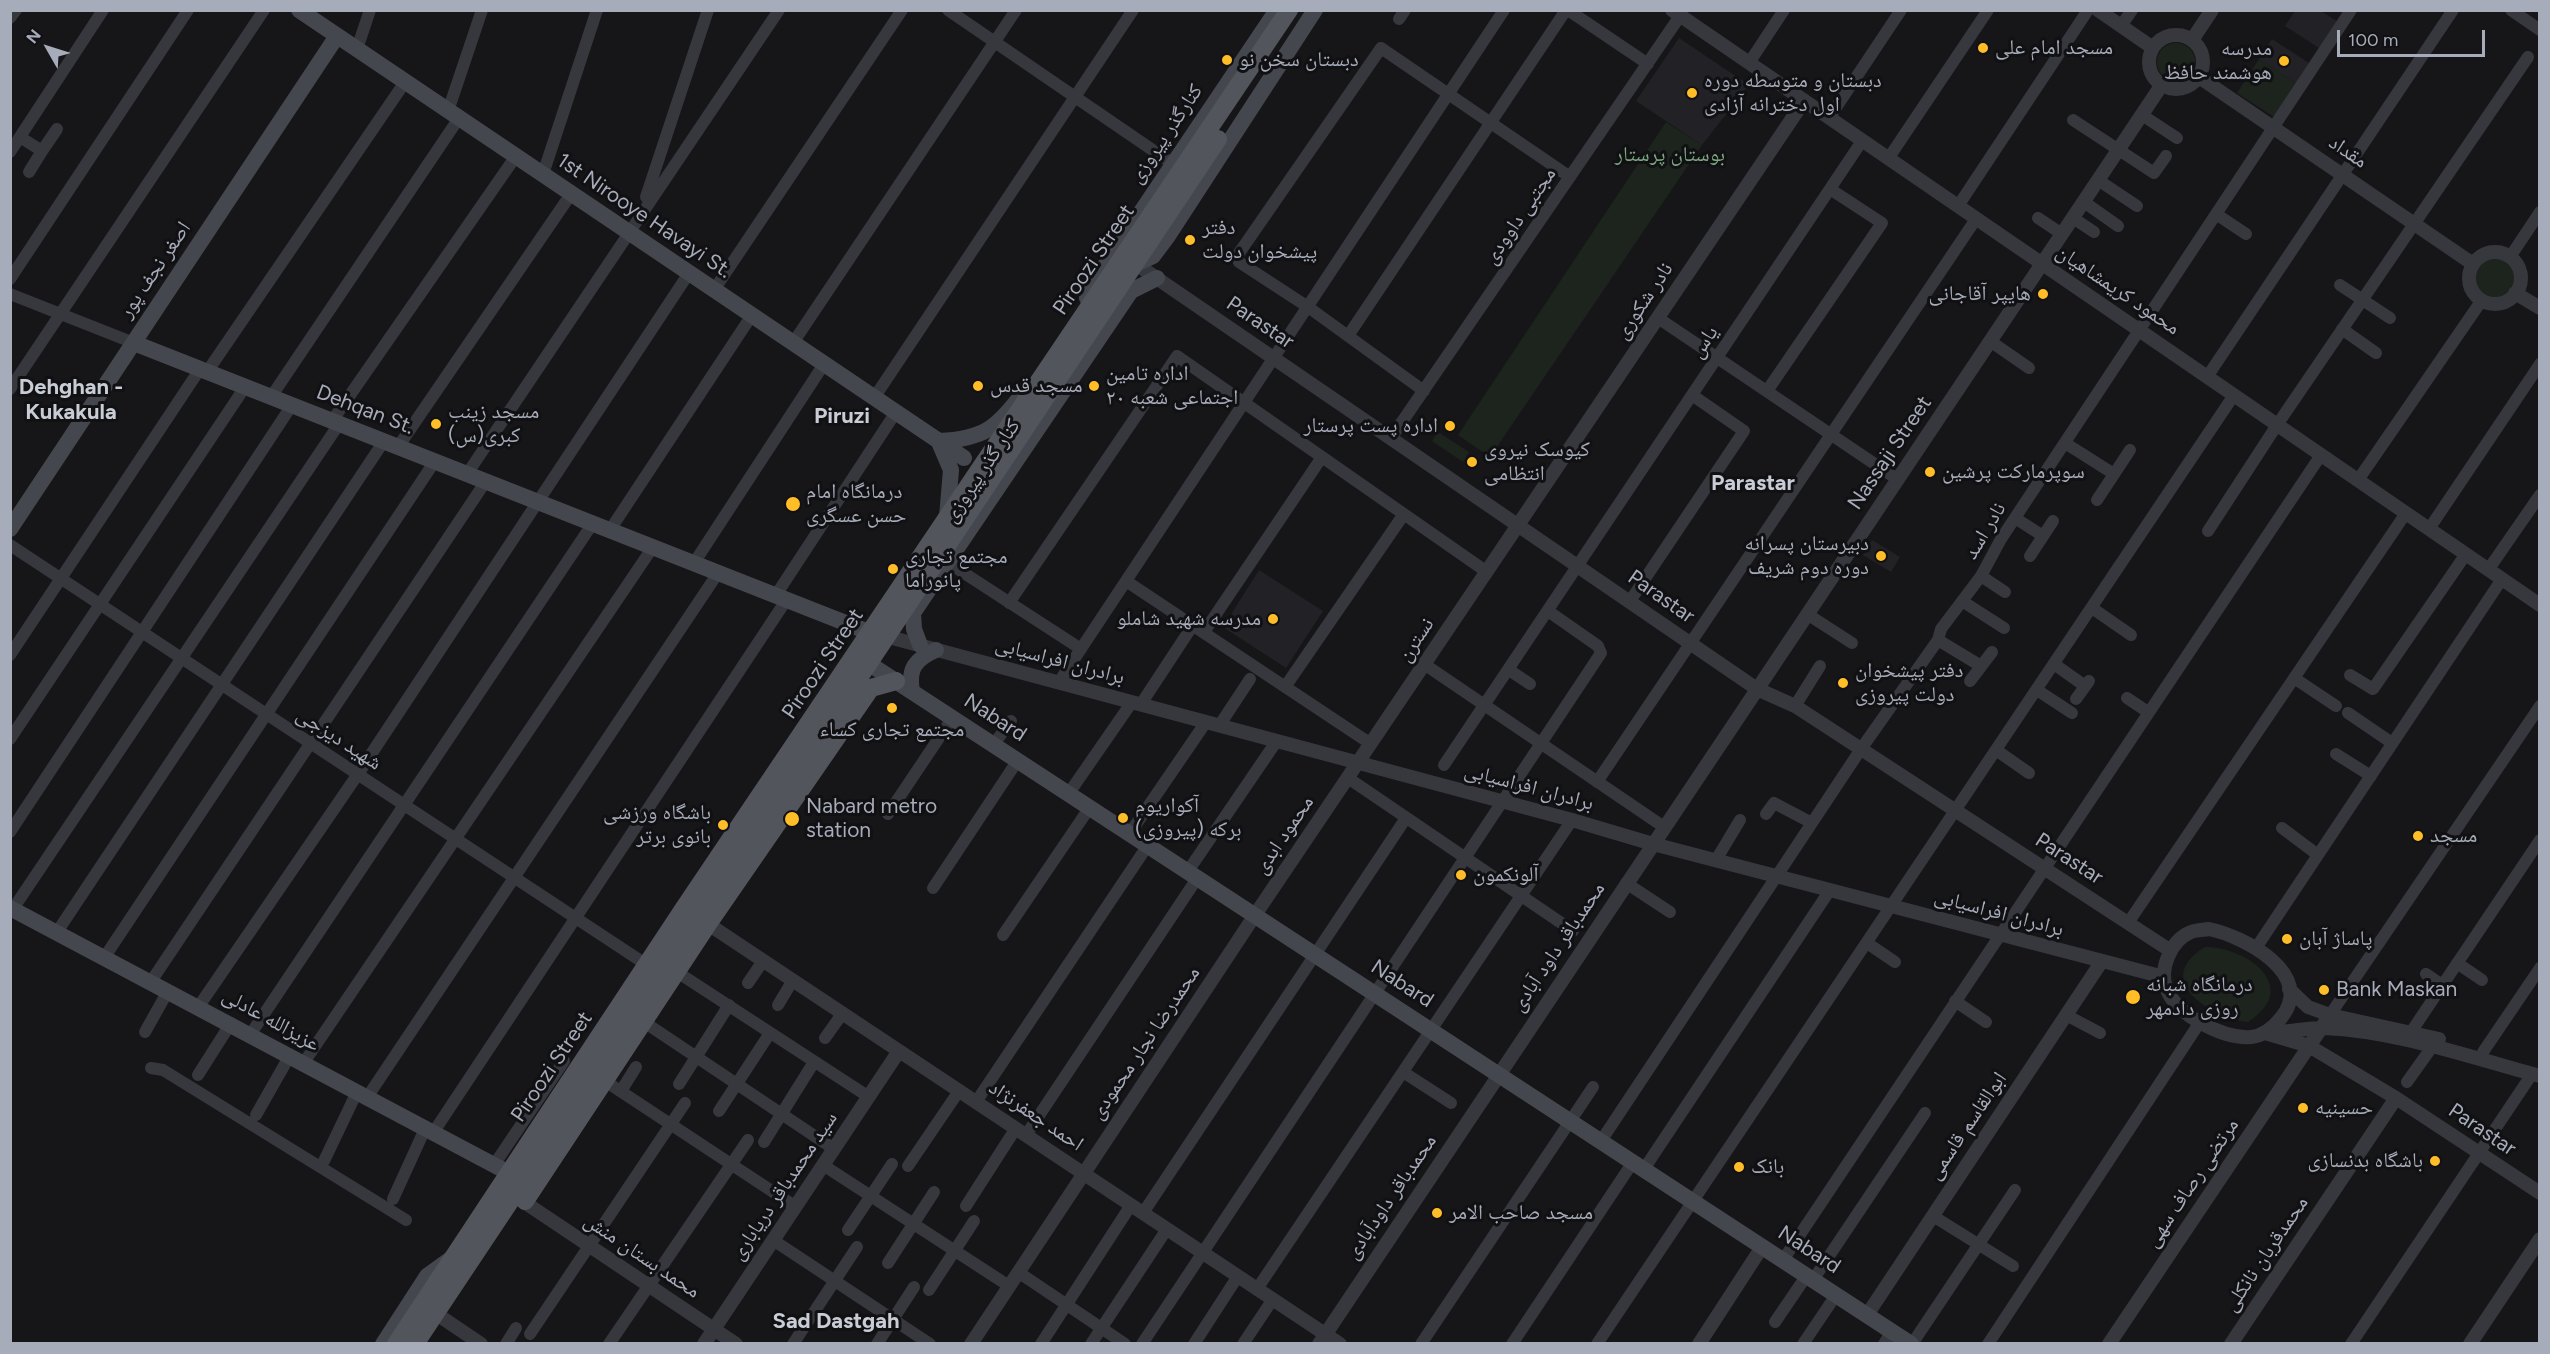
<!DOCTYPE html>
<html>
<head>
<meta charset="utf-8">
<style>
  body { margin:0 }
  #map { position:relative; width:2550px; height:1354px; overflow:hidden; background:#161619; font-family:Figtree,sans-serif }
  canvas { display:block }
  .frame { position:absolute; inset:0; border:12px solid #a7acba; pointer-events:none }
  .north { position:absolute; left:18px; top:18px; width:60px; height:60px; -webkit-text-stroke:4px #111114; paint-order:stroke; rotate:309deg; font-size:16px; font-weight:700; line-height:24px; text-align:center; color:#a7acba }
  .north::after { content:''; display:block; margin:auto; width:21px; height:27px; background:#a7acba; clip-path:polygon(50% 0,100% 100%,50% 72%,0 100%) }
  .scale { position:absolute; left:2337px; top:30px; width:148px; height:27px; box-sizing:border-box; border:3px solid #a7acba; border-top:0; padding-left:8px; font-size:18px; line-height:21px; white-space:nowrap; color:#a7acba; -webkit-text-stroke:4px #111114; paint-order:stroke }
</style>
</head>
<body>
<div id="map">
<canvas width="2550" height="1354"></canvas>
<div class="frame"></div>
<div class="north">N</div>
<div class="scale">100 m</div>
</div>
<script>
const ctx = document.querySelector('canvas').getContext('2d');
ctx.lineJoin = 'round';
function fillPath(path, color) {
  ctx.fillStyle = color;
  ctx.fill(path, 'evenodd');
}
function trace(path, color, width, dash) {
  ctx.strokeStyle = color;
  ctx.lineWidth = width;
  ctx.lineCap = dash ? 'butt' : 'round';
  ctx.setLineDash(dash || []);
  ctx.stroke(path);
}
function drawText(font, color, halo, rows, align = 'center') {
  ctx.font = font + ' Figtree,"Noto Naskh Arabic",sans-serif';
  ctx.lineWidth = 6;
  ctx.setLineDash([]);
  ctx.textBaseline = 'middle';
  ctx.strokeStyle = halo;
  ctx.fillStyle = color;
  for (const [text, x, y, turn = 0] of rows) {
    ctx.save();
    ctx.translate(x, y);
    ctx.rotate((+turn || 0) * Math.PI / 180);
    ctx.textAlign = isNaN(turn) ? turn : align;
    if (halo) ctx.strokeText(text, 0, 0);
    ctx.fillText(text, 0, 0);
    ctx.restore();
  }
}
const built = new Path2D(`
  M2295,11H2321L2337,21L2319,48L2285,26Z
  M1679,38L1749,85L1702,145L1636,101Z
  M2272,39L2309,63L2296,83L2259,59Z
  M1872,540L1900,557L1891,572L1863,555Z
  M1259,570L1323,611L1286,668L1223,627Z`);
const green = new Path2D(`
  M2157 62a19 19 0 1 1 38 0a19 19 0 1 1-38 0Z
  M2259,59L2296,83L2274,117L2237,93Z
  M1666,122L1702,145L1490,457L1458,435Z
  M2473 277a22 22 0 1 1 44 0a22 22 0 1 1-44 0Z
  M1438,432L1469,452L1463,462L1432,441Z
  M2205,947C2248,947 2302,988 2248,1022C2210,1017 2151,980 2205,947Z`);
const minor = new Path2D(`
  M948,10L1173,164
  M1568,10L1648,64
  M2511,10L2540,30
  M10,18L16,10
  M1399,19L1405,10
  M2121,26L2132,10
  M357,49L370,10
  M1749,63L1784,10
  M448,111L482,10
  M2142,115L2177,138
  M1829,118L1901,10
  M2073,120L2154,173L2166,156
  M20,137L42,151L57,129
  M10,152L103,10
  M1888,159L1988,10
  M29,172L42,151
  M543,174L597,10
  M2098,180L2137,206
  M646,197L708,10
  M2084,202L2118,226
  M1958,206L2088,10
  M2216,214L2246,234
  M2038,218L2062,234
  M2073,218L2094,232
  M2510,257L2540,212
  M10,279L188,10
  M2340,285L2390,318
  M714,290L902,10
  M10,294L134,343
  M1658,318L1897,479
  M2342,329L2376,353
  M1348,336L1566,10
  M1990,341L2029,368
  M793,343L1016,10
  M207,372L405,82
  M2207,377L2453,10
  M10,389L264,10
  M1424,391L1308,307L1239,262L1237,256L1381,48L1570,177
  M1767,391L1882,223L1830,189
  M271,397L459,118
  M874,398L1133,10
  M332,421L516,156
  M1391,438L1680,16
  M2065,443L2114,474
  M398,447L571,194
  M467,474L779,10
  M2358,480L2482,300
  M2097,500L2130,450
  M2015,518L2043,536
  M2429,529L2540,364
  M610,530L752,315
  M2208,531L2277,425L2528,57
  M10,545L647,965
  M2030,556L2053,521
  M947,562L1081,649
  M694,563L824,364
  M2488,570L2540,495
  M1981,576L2005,592
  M1126,581L1371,744
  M776,595L896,412
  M1630,601L1744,431L1692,395
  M1962,601L2004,628
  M1009,603L1177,356L1487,572
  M2092,608L2131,635
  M1807,614L1852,643
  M1204,632L1322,457
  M1938,640L1981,666
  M10,655L200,369
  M1424,664L1664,827
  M2054,664L2085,686
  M1509,670L1530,684
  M2350,675L2373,689L2466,554
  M2294,678L2336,706
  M1970,681L1992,652
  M1059,682L1504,10
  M1285,687L1404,514
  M2037,690L2072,713
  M2127,698L2148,712
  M2076,699L2089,681
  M1141,704L1193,625
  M1795,706L1820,666
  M2348,713L2392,743
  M1219,726L1250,679
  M10,739L245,387
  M994,744L1011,721
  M1996,750L2029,773
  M2336,754L2371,776
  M1444,765L1862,141
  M1348,778L1573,931
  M1597,782L1976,219
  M1069,793L1132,702
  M888,814L953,717
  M1766,814L1774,803L1812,823
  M2282,828L2318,855
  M10,832L292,405
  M1130,833L1206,722
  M1716,860L1740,820
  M1188,871L1276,742
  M1626,883L1670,912
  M933,888L1018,760
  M13,909L339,424
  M2128,923L2406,513
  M57,932L384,441
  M1003,935L1090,807
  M1867,943L1895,962
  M2256,948L2502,579
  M104,958L435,461
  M2457,963L2482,980
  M677,972L869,1097
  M2426,974L2442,985
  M150,983L486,481
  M748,983L763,961
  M1955,1001L1986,1022
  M778,1005L793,980
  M199,1006L358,774L689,273
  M2066,1015L2100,1033
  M2330,1015L2540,706
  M644,1022L834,1149
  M145,1032L168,991
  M2411,1032L2540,840
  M250,1035L593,523
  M825,1038L842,1014
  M2483,1052L2540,968
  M303,1064L653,547
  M151,1068L163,1070L406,1220
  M1403,1072L1451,1103
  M198,1075L231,1023
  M605,1081L796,1207
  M2407,1082L2432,1047
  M679,1084L729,1005
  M621,1091L636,1067
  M366,1099L718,573
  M976,1102L1148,845
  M719,1111L770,1033
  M256,1115L289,1057
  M433,1133L787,599
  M1026,1135L1198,877
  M1601,1141L1861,749L1938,640L1941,629L1981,576L2001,539L2351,10
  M764,1142L814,1062
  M324,1161L356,1094
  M494,1165L564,1061
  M823,1165L1009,1286
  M908,1166L959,1091
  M1644,1169L1830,890
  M393,1199L425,1129
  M966,1206L1016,1128
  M1143,1213L1406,818
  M1933,1216L2013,1266
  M848,1230L892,1164
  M773,1240L930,1344
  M1783,1260L2321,455
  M888,1263L934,1192
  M1018,1272L1125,1344
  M1813,1280L1925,1113
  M1257,1289L1572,820
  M929,1290L974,1221
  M1775,1322L1807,1275
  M530,1334L685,1103
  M506,1344L516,1328
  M609,1344L748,1140
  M793,1344L857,1247
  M877,1344L914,1287
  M1041,1344L1131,1205
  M1091,1344L1167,1229
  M1142,1344L1601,653L1598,646L1548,611
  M1194,1344L1238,1276
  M1243,1344L1273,1299
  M1421,1344L1593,1087
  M1512,1344L1633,1162
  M1597,1344L2234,395
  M1803,1344L1836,1295
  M1884,1344L1892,1331
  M1912,1344L2015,1190
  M1988,1344L2200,1022
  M2351,1344L2532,1074`);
const tertiary = new Path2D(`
  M1672,10L2540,605
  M2098,10L2153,48
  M2149 62a27 27 0 1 1 54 0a27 27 0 1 1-54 0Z
  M2192,40L2212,10
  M2199,77L2473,264
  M2469 278a26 26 0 1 1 52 0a26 26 0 1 1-52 0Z
  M1136,264L1757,689L1795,706L2171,951
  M2515,293L2540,308
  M885,636L1572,820L1653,844L2164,977
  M708,924L1340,1344
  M2209,929C2243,936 2317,974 2281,1018C2273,1028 2263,1036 2251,1037C2224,1039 2178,1016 2167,990C2158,970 2171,940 2191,932C2196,930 2203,930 2209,929Z
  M2289,989L2308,1007L2330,1015L2439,1039
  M2278,1032C2293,1031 2309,1028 2324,1028C2397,1031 2469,1057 2540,1076
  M2265,1033L2309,1046L2396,1098L2540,1193
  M524,1202L736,1344
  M1867,1315L2102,961
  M444,1319L481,1344
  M704,1344L899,1051
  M971,1344L1255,915L1804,101
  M1319,1344L2161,86
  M1699,1344L1762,1247
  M2109,1344L2330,1015
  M2231,1344L2396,1098
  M2470,1344L2540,1239`);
const secondary = new Path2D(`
  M299,10L964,458
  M1136,264L1153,256L1168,236L1315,10
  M1087,298L1102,270L1277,10
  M134,343L871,633
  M939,441C984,439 997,428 1024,392
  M939,442L951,470L947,517
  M10,529L337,36
  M920,645L914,629L913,613L1131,291L1157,278
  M868,663L1911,1344
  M912,691C908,669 915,659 936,650
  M10,908L509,1173
  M383,1344L427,1276L452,1258`);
const primary = new Path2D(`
  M525,1201L708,924L871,688L896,681
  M396,1344L684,908L1289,10
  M415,1344L1218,139`);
const markers = [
  [1983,48,6,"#ffbe28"],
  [1227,60,6,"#ffbe28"],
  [2284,61,6,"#ffbe28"],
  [1692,93,6,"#ffbe28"],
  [1190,240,6,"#ffbe28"],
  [2043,294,6,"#ffbe28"],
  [978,386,6,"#ffbe28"],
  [1094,386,6,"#ffbe28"],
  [436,424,6,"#ffbe28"],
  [1450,426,6,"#ffbe28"],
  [1472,462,6,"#ffbe28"],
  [1930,472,6,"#ffbe28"],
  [793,504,8,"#ffbe28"],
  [1881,556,6,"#ffbe28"],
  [893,569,6,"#ffbe28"],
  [1273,619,6,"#ffbe28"],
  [1843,683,6,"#ffbe28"],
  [892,708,6,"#ffbe28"],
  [1123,818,6,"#ffbe28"],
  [792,819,8,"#ffbe28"],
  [723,825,6,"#ffbe28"],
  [2418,836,6,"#ffbe28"],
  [1461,875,6,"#ffbe28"],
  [2287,939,6,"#ffbe28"],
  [2324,990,6,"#ffbe28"],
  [2133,997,8,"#ffbe28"],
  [2303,1108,6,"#ffbe28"],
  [2435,1161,6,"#ffbe28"],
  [1739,1167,6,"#ffbe28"],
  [1437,1213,6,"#ffbe28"]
];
const poiNames = [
  ["مسجد امام علی",1995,48],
  ["مدرسه",2272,49,"right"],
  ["هوشمند حافظ",2272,73,"right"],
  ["دبستان سخن نو",1239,60],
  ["دبستان و متوسطه دوره",1704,81],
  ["اول دخترانه آزادی",1704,105],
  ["دفتر",1202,228],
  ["پیشخوان دولت",1202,252],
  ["هایپر آقاجانی",2031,294,"right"],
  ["اداره تامین",1106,374],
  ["اجتماعی شعبه ۲۰",1106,398],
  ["مسجد قدس",990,386],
  ["مسجد زینب",448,412],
  ["کبری(س)",448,436],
  ["اداره پست پرستار",1438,426,"right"],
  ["کیوسک نیروی",1484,450],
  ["انتظامی",1484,474],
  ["سوپرمارکت پرشین",1942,472],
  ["درمانگاه امام",806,492],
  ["حسن عسگری",806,516],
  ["دبیرستان پسرانه",1869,544,"right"],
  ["دوره دوم شریف",1869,568,"right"],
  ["مجتمع تجاری",905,557],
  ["پانوراما",905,581],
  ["مدرسه شهید شاملو",1261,619,"right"],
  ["دفتر پیشخوان",1855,671],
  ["دولت پیروزی",1855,695],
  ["مجتمع تجاری کساء",892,730,"center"],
  ["آکواریوم",1135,806],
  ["برکه (پیروزی)",1135,830],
  ["Nabard metro",806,807],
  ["station",806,831],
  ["باشگاه ورزشی",711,813,"right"],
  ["بانوی برتر",711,837,"right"],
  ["مسجد",2430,836],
  ["آلونکمون",1473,875],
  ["پاساژ آبان",2299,939],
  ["درمانگاه شبانه",2146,985],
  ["روزی دادمهر",2146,1009],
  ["Bank Maskan",2336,990],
  ["حسینیه",2315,1108],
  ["باشگاه بدنسازی",2423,1161,"right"],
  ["بانک",1751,1167],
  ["مسجد صاحب الامر",1449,1213]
];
const streetNames = [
  ["کنارگذر پیروزی",1166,134,-56],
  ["مقداد",2348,152,34],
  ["1st Nirooye Havayi St.",644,216,34],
  ["مجتبی داوودی",1520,216,-56],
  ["Piroozi Street",1094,260,-56],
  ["اصغر نجف پور",155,270,-56],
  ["محمود کریمشاهیان",2118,290,34],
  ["نادر شکوری",1644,301,-56],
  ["Parastar",1260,323,34],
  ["یاس",1704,342,-56],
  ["Dehqan St.",365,410,21],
  ["Nassaji Street",1890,453,-56],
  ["کنار گذر پیروزی",982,471,-56],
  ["نادر اسد",1985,531,-59],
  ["Parastar",1661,597,35],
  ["نسترن",1416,640,-56],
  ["برادران افراسیابی",1060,661,15],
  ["Piroozi Street",823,664,-56],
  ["Nabard",995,718,33],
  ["شهید دیزجی",339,739,33],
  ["برادران افراسیابی",1529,787,15],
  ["محمود ابدی",1284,835,-56],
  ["Parastar",2069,859,33],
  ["برادران افراسیابی",1999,913,15],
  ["محمدباقر داود آبادی",1558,947,-56],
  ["Nabard",1402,984,33],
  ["عزیزالله عادلی",271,1020,29],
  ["محمدرضا نجار محمودی",1145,1043,-56],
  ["Piroozi Street",552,1067,-56],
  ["احمد جعفرنژاد",1036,1116,34],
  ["ابوالقاسم قاسمی",1967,1126,-56],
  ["Parastar",2482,1130,34],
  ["مرتضی رصاف سهی",2192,1183,-56],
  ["سید محمدباقر دریاباری",784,1186,-56],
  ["محمدباقر داودآبادی",1391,1197,-56],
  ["Nabard",1809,1250,33],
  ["محمدقربان نانکلی",2266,1254,-56],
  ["محمد بستان منش",642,1256,34]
];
const parkNames = [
  ["بوستان پرستار",1670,155]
];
const neighbourhoodNames = [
  ["Dehghan -",71,388],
  ["Kukakula",71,413],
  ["Piruzi",842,417],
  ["Parastar",1753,484],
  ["Sad Dastgah",836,1322]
];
fillPath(built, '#222226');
fillPath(green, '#1c241d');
trace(minor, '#37383e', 12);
trace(tertiary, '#37383e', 14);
trace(secondary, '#45474e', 16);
trace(primary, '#53555d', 18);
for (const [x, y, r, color] of markers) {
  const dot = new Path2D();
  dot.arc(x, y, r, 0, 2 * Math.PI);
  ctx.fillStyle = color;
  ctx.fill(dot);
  trace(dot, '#111114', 2);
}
drawText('21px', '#a7acba', '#111114', poiNames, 'left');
drawText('21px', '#a7acba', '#111114', streetNames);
drawText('21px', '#7ca780', '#111114', parkNames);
drawText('bold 22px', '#c8ccd5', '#111114', neighbourhoodNames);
</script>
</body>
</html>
